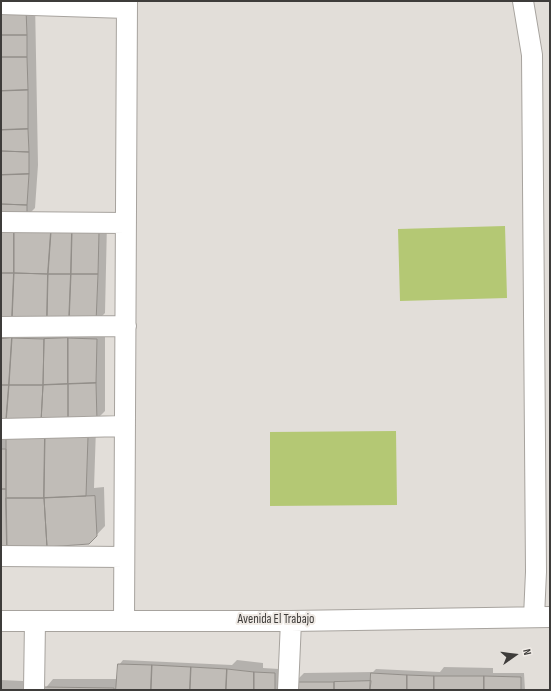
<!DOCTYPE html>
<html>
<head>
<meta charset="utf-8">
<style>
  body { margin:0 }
  #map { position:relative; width:551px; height:691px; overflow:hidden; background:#e2ded9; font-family:"Sofia Sans Condensed",sans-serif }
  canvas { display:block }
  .frame { position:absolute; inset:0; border:2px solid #3e3c3a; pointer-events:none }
  .north { position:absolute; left:495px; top:635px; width:40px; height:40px; -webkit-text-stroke:3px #f0ebe6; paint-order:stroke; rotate:76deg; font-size:11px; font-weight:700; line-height:16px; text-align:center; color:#3e3c3a }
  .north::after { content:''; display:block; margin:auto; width:14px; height:18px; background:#3e3c3a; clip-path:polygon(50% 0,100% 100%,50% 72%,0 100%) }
</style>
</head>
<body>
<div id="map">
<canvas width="551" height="691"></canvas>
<div class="frame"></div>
<div class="north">N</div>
</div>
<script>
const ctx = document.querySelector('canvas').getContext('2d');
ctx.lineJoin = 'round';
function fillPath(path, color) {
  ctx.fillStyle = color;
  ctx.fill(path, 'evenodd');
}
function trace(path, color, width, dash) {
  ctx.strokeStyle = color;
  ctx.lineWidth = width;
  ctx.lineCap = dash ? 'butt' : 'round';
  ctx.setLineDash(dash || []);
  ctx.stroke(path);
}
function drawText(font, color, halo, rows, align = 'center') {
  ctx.font = font + ' "Sofia Sans Condensed",sans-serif';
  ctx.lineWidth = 4;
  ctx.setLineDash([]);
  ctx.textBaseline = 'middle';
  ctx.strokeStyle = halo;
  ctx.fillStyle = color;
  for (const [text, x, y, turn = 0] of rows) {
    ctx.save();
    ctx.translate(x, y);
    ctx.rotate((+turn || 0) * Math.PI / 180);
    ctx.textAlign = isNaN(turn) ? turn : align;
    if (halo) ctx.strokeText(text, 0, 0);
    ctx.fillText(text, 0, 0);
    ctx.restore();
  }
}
const green = new Path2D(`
  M505,226L507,298L400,301L398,229Z
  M396,431L397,505L270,506V432Z`);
const shadow = new Path2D(`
  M1,1H35L38,165L35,208L26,217Z
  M107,223L105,313L96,322L1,320Z
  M105,330V411L96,420L1,422V331Z
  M96,428L94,488L104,487L105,526L89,543L1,544V440Z
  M123,660L232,665L237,660L263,663V668L279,669V690H44L53,679H118L119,665Z
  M444,667L493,668V673H524L525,690H295V682L304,673L373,672L376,669L440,672Z
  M1,680L23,681V690H1Z`);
const building = new Path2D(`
  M1,8L26,9L27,35H1Z
  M1,35H27V57H1Z
  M1,57H27L28,90L1,91Z
  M28,90V129L1,130V91Z
  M28,129L29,152L1,151V130Z
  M1,151L29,152V174L1,175Z
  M29,174L27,205L1,204V175Z
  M1,204L27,205V218H1Z
  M1,230H14V273H1Z
  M14,230L51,232L48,274L14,273Z
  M51,232H72L71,274H48Z
  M72,232H99L98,274H71Z
  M1,273H14L12,321H1Z
  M14,273L48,274L47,321H12Z
  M48,274H71L69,323L47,321Z
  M71,274H98L96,323H69Z
  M12,338L44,339L43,385H9Z
  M12,338L9,385H1V339Z
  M68,338L97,339L96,383L68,384Z
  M68,338V384L43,385L44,339Z
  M96,383L97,421H68V384Z
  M68,384V421L41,422L43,385Z
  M1,385H9L6,423H1Z
  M9,385H43L41,422L6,423Z
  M45,436L88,437L86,496L44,498Z
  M45,436L44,498H6V438Z
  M1,449H6V489H1Z
  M1,489H6L7,546H1Z
  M95,496L97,536L89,544L47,547L44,498Z
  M6,498H44L47,547L7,546Z
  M118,664L152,665L151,690H116Z
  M152,665L191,667L190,690H151Z
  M191,667L227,669L226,690H190Z
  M227,669L254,672V690H226Z
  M254,672L275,673V690H254Z
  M371,673L407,675V690H370Z
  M407,675L434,676V690H407Z
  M434,676H484V690H434Z
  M484,676L521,677V690H484Z
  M371,681L370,690H334V682Z
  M294,682H334V690H294Z
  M43,687L114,688V690H43Z`);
const street = new Path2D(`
  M523,1L532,55L536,572L534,617
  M1,4L127,8
  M1,222L126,223
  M1,327L126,326
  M1,429L125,426
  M1,556L124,557
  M124,620L127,1
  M1,621H291L550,617
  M34,690L35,621
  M288,690L291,621`);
const streetNames = [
  ["Avenida El Trabajo",276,620]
];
fillPath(green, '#b4c874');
fillPath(shadow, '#0003');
fillPath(building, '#c0bcb7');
trace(building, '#928e89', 1);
trace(street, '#a7a39e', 22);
trace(street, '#fff', 20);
drawText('13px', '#3e3c3a', '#f0ebe6', streetNames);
</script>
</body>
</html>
